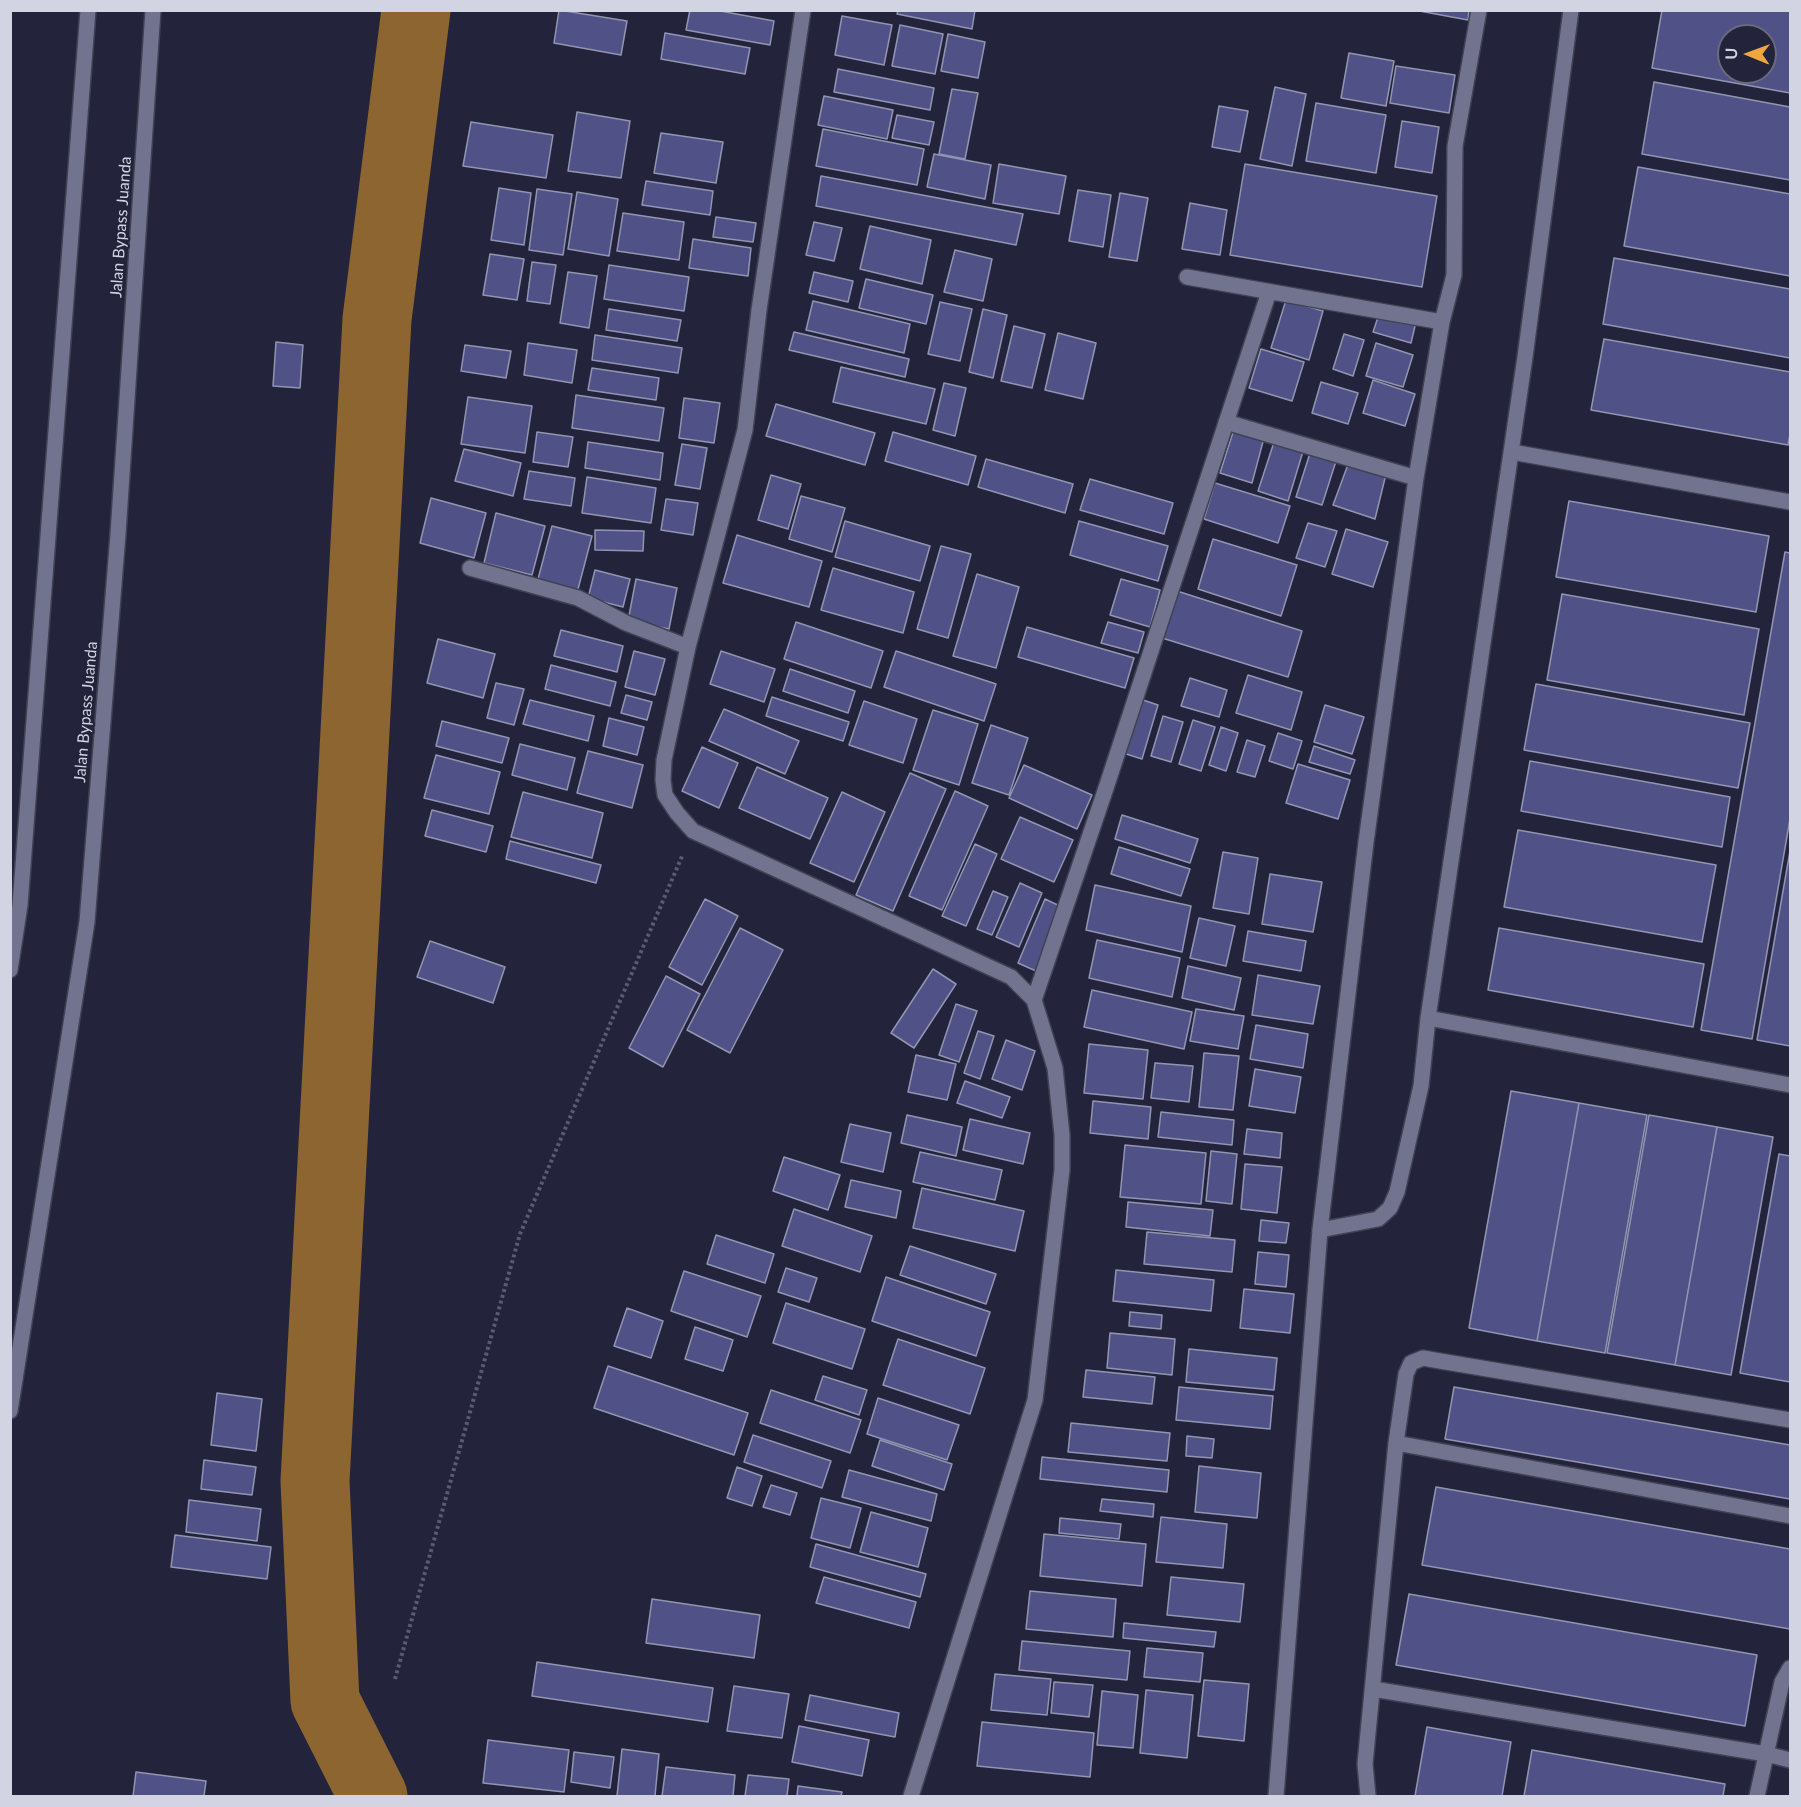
<!DOCTYPE html>
<html>
<head>
<meta charset="utf-8">
<style>
  body { margin:0 }
  #map { position:relative; width:1801px; height:1807px; overflow:hidden; background:#23243b; font-family:Lato,sans-serif }
  canvas { display:block }
  .frame { position:absolute; inset:0; border:12px solid #d2d4e3; pointer-events:none }
  .north { position:absolute; left:1717px; top:24px; width:60px; height:60px; box-sizing:border-box; background:#23243b; border:2px solid #696a7e; border-radius:50%; rotate:271deg; font-size:16px; font-weight:700; line-height:24px; text-align:center; color:#d2d4e3 }
  .north::after { content:''; display:block; margin:auto; width:21px; height:27px; background:#f0a63e; clip-path:polygon(50% 0,100% 100%,50% 72%,0 100%) }
</style>
</head>
<body>
<div id="map">
<canvas width="1801" height="1807"></canvas>
<div class="frame"></div>
<div class="north">U</div>
</div>
<script>
const ctx = document.querySelector('canvas').getContext('2d');
ctx.lineJoin = 'round';
function trace(path, color, width, dash) {
  ctx.strokeStyle = color;
  ctx.lineWidth = width;
  ctx.lineCap = dash ? 'butt' : 'round';
  ctx.setLineDash(dash || []);
  ctx.stroke(path);
}
function fillPath(path, color) {
  ctx.fillStyle = color;
  ctx.fill(path, 'evenodd');
}
function drawText(font, color, halo, rows, align = 'center') {
  ctx.font = font + ' Lato,sans-serif';
  ctx.lineWidth = 4.5;
  ctx.setLineDash([]);
  ctx.textBaseline = 'middle';
  ctx.strokeStyle = halo;
  ctx.fillStyle = color;
  for (const [text, x, y, turn = 0] of rows) {
    ctx.save();
    ctx.translate(x, y);
    ctx.rotate((+turn || 0) * Math.PI / 180);
    ctx.textAlign = isNaN(turn) ? turn : align;
    if (halo) ctx.strokeText(text, 0, 0);
    ctx.fillText(text, 0, 0);
    ctx.restore();
  }
}
const river = new Path2D(`
  M373,1796L325,1701L315,1481L377,319L416,10`);
const building = new Path2D(`
  M559,10L627,21L621,55L554,43Z
  M690,10H715L774,21L770,45L686,30Z
  M898,10H975L972,29L897,14Z
  M1414,10H1469L1468,20Z
  M1662,10H1790V93L1652,68ZM1729,36H1765V72H1729Z
  M842,16L892,25L884,65L835,55Z
  M900,25L943,34L935,74L892,66Z
  M665,33L750,48L745,74L661,59Z
  M948,34L985,42L978,78L941,71Z
  M1349,53L1394,61L1386,106L1341,98Z
  M1396,66L1455,75L1449,113L1390,103Z
  M838,69L934,88L930,110L834,92Z
  M1654,82L1790,107V180L1642,154Z
  M1275,87L1306,94L1292,166L1260,159Z
  M952,89L978,93L965,159L939,154Z
  M824,96L893,110L887,139L818,125Z
  M1316,103L1386,115L1376,173L1306,161Z
  M1219,106L1248,111L1240,152L1212,147Z
  M577,112L630,121L621,178L568,171Z
  M897,115L934,122L929,145L892,138Z
  M1402,121L1439,127L1432,173L1395,167Z
  M471,122L553,135L546,178L463,166Z
  M823,129L924,149L917,185L816,166Z
  M661,133L723,142L716,183L654,173Z
  M934,154L991,165L985,199L927,187Z
  M999,164L1066,176L1059,214L993,203Z
  M1245,164L1437,196L1422,287L1230,255Z
  M1638,167L1790,194V276L1624,246Z
  M821,176L1023,214L1016,245L816,206Z
  M646,181L713,191L710,215L642,205Z
  M499,188L531,193L524,245L491,240Z
  M537,189L572,194L563,255L529,250Z
  M1078,190L1111,195L1103,247L1069,241Z
  M577,192L618,199L609,256L568,249Z
  M1120,193L1148,198L1137,261L1109,257Z
  M1190,203L1227,210L1220,255L1182,249Z
  M623,213L684,222L679,260L617,251Z
  M716,217L756,223L753,242L713,237Z
  M814,222L842,228L834,261L806,255Z
  M870,226L931,240L922,284L860,269Z
  M693,239L751,248L748,276L689,268Z
  M955,250L992,259L983,301L944,292Z
  M490,254L524,259L517,300L483,295Z
  M1614,258L1790,289V358L1603,324Z
  M532,262L556,265L550,304L527,301Z
  M609,265L689,277L684,311L604,299Z
  M568,272L597,276L589,328L560,323Z
  M814,272L853,281L848,302L809,293Z
  M866,279L933,295L926,324L859,308Z
  M1286,300L1323,311L1309,360L1271,348Z
  M813,301L910,324L904,353L806,330Z
  M940,302L972,309L960,361L928,354Z
  M609,309L681,320L677,341L606,330Z
  M983,309L1007,315L993,378L969,372Z
  M1379,314L1416,322L1411,343L1373,332Z
  M1014,326L1045,334L1032,388L1001,381Z
  M794,332L909,359L905,377L789,350Z
  M1058,333L1096,343L1083,399L1045,390Z
  M1344,334L1364,340L1353,376L1333,369Z
  M595,335L682,348L678,373L592,360Z
  M1604,339L1790,372V434L1788,445L1591,410Z
  M276,342L303,345L300,388L273,386Z
  M528,343L577,350L572,383L524,375Z
  M1376,343L1413,355L1403,387L1366,376Z
  M465,345L511,351L506,378L461,371Z
  M1261,349L1304,362L1292,401L1249,388Z
  M841,367L935,389L926,424L833,402Z
  M592,368L659,378L656,400L588,390Z
  M1373,380L1415,394L1405,426L1363,413Z
  M1321,382L1358,393L1348,424L1312,413Z
  M944,383L966,388L955,436L933,430Z
  M576,395L664,408L659,441L572,428Z
  M468,397L532,406L525,453L461,444Z
  M684,398L720,403L714,443L679,438Z
  M776,404L875,433L865,465L766,436Z
  M1234,429L1264,438L1252,483L1220,473Z
  M537,432L573,437L568,467L533,462Z
  M893,432L976,456L968,485L885,461Z
  M1275,439L1304,448L1288,501L1258,491Z
  M588,442L663,453L660,480L585,468Z
  M682,444L707,448L700,489L675,485Z
  M464,449L521,463L513,496L455,481Z
  M1311,450L1337,458L1322,505L1296,497Z
  M986,459L1073,484L1065,513L978,487Z
  M1350,459L1387,470L1375,519L1333,505Z
  M529,471L575,478L571,506L524,499Z
  M771,475L801,484L788,529L758,520Z
  M587,477L656,488L651,523L582,513Z
  M1090,479L1173,503L1164,534L1080,510Z
  M1215,483L1290,506L1278,543L1204,519Z
  M801,496L845,508L832,552L789,539Z
  M431,498L486,513L474,558L420,543Z
  M666,499L698,503L693,535L661,530Z
  M1569,501L1769,536L1756,612L1556,577Z
  M496,513L545,526L532,575L484,563Z
  M845,521L930,546L920,581L835,557Z
  M1079,521L1168,546L1158,581L1070,555Z
  M1308,523L1337,531L1325,567L1296,558Z
  M552,526L592,536L577,593L537,583Z
  M1346,529L1388,542L1373,587L1332,574Z
  M595,530L644,531L643,551L595,550Z
  M737,535L822,561L809,607L723,583Z
  M1213,539L1297,565L1281,616L1198,589Z
  M941,546L971,554L948,638L917,629Z
  M1785,552L1790,553V819L1752,1039L1701,1030Z
  M833,568L914,592L903,633L821,610Z
  M595,570L630,579L623,607L588,598Z
  M977,574L1019,587L996,668L953,656Z
  M636,579L677,588L669,629L628,621Z
  M1121,579L1160,590L1150,627L1110,615Z
  M1177,591L1302,631L1288,677L1162,638Z
  M1562,594L1759,629L1744,715L1547,680Z
  M796,622L883,651L871,688L784,659Z
  M1108,622L1144,632L1138,653L1101,643Z
  M1027,627L1134,658L1125,688L1018,657Z
  M561,630L623,646L617,672L554,656Z
  M438,639L495,654L483,698L427,683Z
  M634,651L665,659L655,695L625,687Z
  M721,651L775,669L764,702L710,684Z
  M896,651L996,684L984,721L884,687Z
  M551,665L616,682L610,706L545,689Z
  M790,669L855,691L848,713L783,691Z
  M1248,675L1302,692L1291,730L1236,713Z
  M1190,678L1227,690L1219,717L1181,706Z
  M496,683L524,689L514,725L487,718Z
  M1536,684L1750,723L1738,788L1524,750Z
  M626,695L652,702L647,720L621,713Z
  M772,697L849,722L843,741L766,716Z
  M1140,699L1158,705L1142,759L1123,753Z
  M530,700L594,716L588,741L523,724Z
  M864,701L917,719L903,763L849,745Z
  M1325,705L1364,717L1352,754L1314,742Z
  M724,709L799,741L785,774L709,741Z
  M933,710L978,724L959,785L913,770Z
  M1163,716L1183,722L1171,762L1151,756Z
  M609,718L644,727L637,755L603,746Z
  M1193,720L1215,727L1201,771L1179,764Z
  M442,721L509,738L502,763L436,746Z
  M991,725L1028,738L1009,795L972,783Z
  M1221,727L1238,733L1226,771L1209,765Z
  M1278,733L1302,741L1293,769L1269,761Z
  M1247,740L1265,746L1255,777L1237,772Z
  M520,744L575,758L567,790L512,775Z
  M1314,746L1355,760L1350,774L1309,762Z
  M702,747L738,763L719,808L682,791Z
  M588,751L643,765L632,808L577,793Z
  M436,755L500,772L489,814L424,798Z
  M1530,761L1730,797L1722,847L1521,811Z
  M1298,764L1350,780L1338,819L1286,803Z
  M1024,765L1092,795L1077,829L1009,798Z
  M757,767L828,798L810,839L739,808Z
  M910,773L946,789L893,911L856,895Z
  M955,791L988,806L942,910L909,896Z
  M523,792L603,813L592,858L511,837Z
  M842,792L885,812L854,882L810,863Z
  M432,810L493,826L486,852L425,836Z
  M1122,815L1198,839L1190,863L1115,839Z
  M1020,817L1073,840L1054,882L1001,859Z
  M1518,830L1716,865L1702,942L1504,907Z
  M510,841L601,865L596,883L506,859Z
  M975,844L997,854L966,926L942,916Z
  M1119,847L1190,869L1181,896L1111,874Z
  M1790,851V1046L1757,1040Z
  M1223,852L1258,858L1249,914L1213,908Z
  M1270,874L1322,882L1313,932L1262,924Z
  M1020,883L1042,893L1019,947L996,937Z
  M1095,885L1191,906L1182,952L1086,930Z
  M993,891L1008,897L992,935L977,929Z
  M705,899L738,916L702,985L669,967Z
  M1045,899L1064,908L1036,971L1018,963Z
  M1199,918L1235,926L1226,966L1190,958Z
  M740,928L783,950L730,1053L687,1030Z
  M1499,928L1704,964L1693,1027L1488,990Z
  M1248,931L1306,941L1301,971L1243,961Z
  M1097,940L1180,958L1172,997L1089,978Z
  M430,941L505,967L493,1003L417,977Z
  M1188,966L1241,978L1234,1010L1182,998Z
  M933,969L956,984L914,1048L891,1033Z
  M1258,975L1320,986L1313,1024L1252,1015Z
  M666,976L700,994L663,1067L629,1048Z
  M1092,990L1192,1012L1184,1049L1084,1027Z
  M956,1004L977,1011L959,1062L939,1055Z
  M1196,1009L1244,1016L1238,1049L1190,1041Z
  M1256,1025L1308,1034L1303,1068L1250,1059Z
  M978,1031L994,1036L980,1079L964,1073Z
  M1006,1040L1035,1051L1022,1090L992,1079Z
  M1089,1044L1148,1050L1143,1099L1084,1093Z
  M1204,1053L1239,1056L1233,1110L1199,1107Z
  M916,1055L956,1064L947,1100L908,1092Z
  M1155,1063L1193,1066L1189,1102L1151,1098Z
  M1255,1069L1301,1077L1295,1113L1249,1106Z
  M965,1081L1010,1097L1002,1118L957,1103Z
  M1511,1091L1579,1103L1537,1341L1469,1328Z
  M1093,1101L1151,1107L1148,1139L1090,1133Z
  M1579,1103L1647,1115L1605,1353L1537,1341Z
  M1161,1112L1234,1120L1232,1145L1158,1137Z
  M907,1115L962,1127L956,1156L901,1143Z
  M1649,1115L1717,1127L1675,1365L1607,1353Z
  M970,1119L1030,1133L1023,1164L963,1150Z
  M850,1124L891,1133L883,1172L841,1162Z
  M1717,1127L1773,1137L1731,1375L1675,1365Z
  M1247,1129L1282,1133L1280,1158L1244,1154Z
  M1125,1145L1206,1153L1201,1204L1120,1197Z
  M1211,1151L1237,1154L1232,1204L1206,1201Z
  M920,1152L1002,1170L995,1200L913,1182Z
  M1779,1154L1790,1156V1382L1740,1373Z
  M784,1157L840,1175L828,1210L773,1191Z
  M1245,1164L1282,1167L1277,1213L1241,1209Z
  M851,1180L901,1191L896,1218L845,1207Z
  M922,1188L1024,1211L1015,1251L913,1228Z
  M1128,1202L1213,1210L1210,1236L1126,1227Z
  M794,1209L872,1236L860,1272L782,1246Z
  M1261,1220L1289,1223L1286,1243L1259,1241Z
  M1147,1232L1235,1240L1232,1272L1144,1264Z
  M716,1235L774,1254L765,1283L707,1264Z
  M910,1246L996,1274L986,1304L900,1275Z
  M1258,1252L1289,1255L1286,1287L1255,1284Z
  M786,1268L817,1278L809,1302L778,1292Z
  M1116,1270L1214,1280L1211,1311L1113,1301Z
  M684,1271L761,1296L747,1337L671,1311Z
  M886,1277L990,1312L976,1356L872,1321Z
  M1244,1289L1294,1294L1290,1333L1240,1328Z
  M786,1303L865,1329L852,1369L773,1343Z
  M627,1308L663,1321L651,1358L614,1346Z
  M1130,1312L1162,1315L1161,1329L1129,1326Z
  M695,1327L733,1340L723,1371L685,1359Z
  M1110,1333L1175,1339L1172,1375L1107,1368Z
  M898,1339L985,1368L970,1414L883,1385Z
  M1189,1349L1277,1358L1274,1390L1186,1382Z
  M608,1366L748,1413L734,1455L594,1408Z
  M1086,1370L1155,1377L1152,1404L1083,1397Z
  M823,1376L867,1390L859,1415L815,1400Z
  M1179,1387L1273,1396L1270,1429L1176,1420Z
  M1454,1387L1790,1445V1499L1445,1439Z
  M771,1390L861,1420L850,1453L760,1423Z
  M217,1393L262,1399L256,1451L211,1445Z
  M878,1398L959,1425L947,1460L867,1434Z
  M1071,1423L1170,1433L1167,1461L1068,1452Z
  M753,1435L831,1461L822,1488L744,1462Z
  M1187,1436L1214,1439L1212,1458L1186,1456Z
  M880,1440L952,1464L944,1490L872,1466Z
  M1042,1457L1169,1470L1167,1492L1040,1479Z
  M204,1460L256,1467L252,1495L201,1489Z
  M1199,1466L1261,1473L1257,1518L1195,1512Z
  M737,1467L762,1476L752,1506L727,1498Z
  M849,1470L937,1494L931,1521L842,1497Z
  M771,1485L797,1493L790,1515L763,1507Z
  M1436,1487L1790,1549V1629L1422,1565Z
  M821,1498L861,1508L850,1548L811,1538Z
  M1102,1499L1154,1504L1153,1517L1100,1511Z
  M189,1500L261,1509L257,1541L186,1532Z
  M871,1512L928,1528L918,1567L860,1552Z
  M1161,1517L1227,1524L1223,1568L1156,1562Z
  M1060,1518L1121,1524L1119,1539L1059,1533Z
  M1044,1534L1146,1544L1142,1586L1040,1576Z
  M175,1535L271,1547L267,1579L171,1567Z
  M816,1544L926,1574L920,1597L810,1567Z
  M824,1577L916,1602L909,1628L816,1603Z
  M1171,1577L1244,1584L1240,1622L1167,1615Z
  M1030,1591L1116,1599L1113,1637L1026,1629Z
  M1409,1594L1757,1655L1745,1726L1396,1665Z
  M652,1599L760,1615L754,1658L646,1643Z
  M1124,1623L1216,1632L1214,1647L1123,1638Z
  M1022,1641L1130,1651L1127,1680L1019,1670Z
  M1147,1648L1203,1653L1200,1682L1144,1677Z
  M537,1662L713,1688L708,1722L532,1696Z
  M995,1674L1051,1679L1047,1715L991,1710Z
  M1204,1680L1249,1684L1244,1741L1198,1736Z
  M1054,1682L1093,1685L1089,1717L1051,1713Z
  M734,1686L789,1694L782,1738L727,1731Z
  M1146,1690L1193,1695L1187,1758L1140,1753Z
  M1102,1691L1138,1695L1133,1748L1097,1745Z
  M810,1695L899,1713L895,1737L805,1720Z
  M982,1722L1094,1733L1090,1777L977,1766Z
  M799,1726L869,1740L862,1776L792,1762Z
  M1427,1727L1511,1742L1502,1796H1415Z
  M488,1740L569,1750L564,1792L483,1783Z
  M622,1749L659,1754L655,1796H617Z
  M1532,1750L1725,1784L1723,1796H1524Z
  M574,1752L614,1757L610,1788L571,1782Z
  M666,1767L735,1775L733,1796H662Z
  M136,1772L206,1781L204,1796H133Z
  M748,1775L789,1779L787,1796H745Z
  M798,1786L842,1792L841,1796H797Z`);
const path = new Path2D(`
  M395,1679L520,1234L683,854`);
const lane = new Path2D(`
  M1512,452L1790,502
  M1428,1018L1790,1085
  M1320,1230L1378,1219L1390,1208L1397,1192L1421,1086L1428,1018L1525,357L1571,10
  M1396,1443L1790,1516
  M1373,1689L1766,1754L1790,1760
  M1368,1796L1365,1764L1396,1443L1406,1374L1411,1363L1423,1358L1440,1361L1790,1420
  M1757,1796L1782,1682L1790,1668`);
const street = new Path2D(`
  M803,10L759,310L745,430L688,647L664,760L663,780L665,795L677,813L693,831L1011,977L1034,1000L1055,1068L1062,1135V1170L1035,1400L911,1796
  M1187,277L1442,322
  M1226,422L1416,478
  M470,568L578,598L626,623L688,647
  M1034,1000L1106,788L1269,292
  M1276,1796L1320,1230L1366,842L1416,478L1442,322L1454,275L1455,146L1479,10`);
const secondary = new Path2D(`
  M10,970L20,905L88,10
  M10,1411L87,922L118,534L153,10`);
const streetNames = [
  ["Jalan Bypass Juanda",121,227,-86],
  ["Jalan Bypass Juanda",86,712,-85]
];
trace(river, '#8c6531', 69);
fillPath(building, '#505287');
trace(building, '#9295b1', 1.5);
trace(lane, '#404153', 18);
trace(street, '#404153', 18);
trace(secondary, '#404153', 18);
trace(path, '#5a5b70', 4, [3, 3]);
trace(lane, '#72748f', 15);
trace(street, '#72748f', 15);
trace(secondary, '#72748f', 15);
drawText('16px', '#d2d4e3', '#23243b', streetNames);
</script>
</body>
</html>
